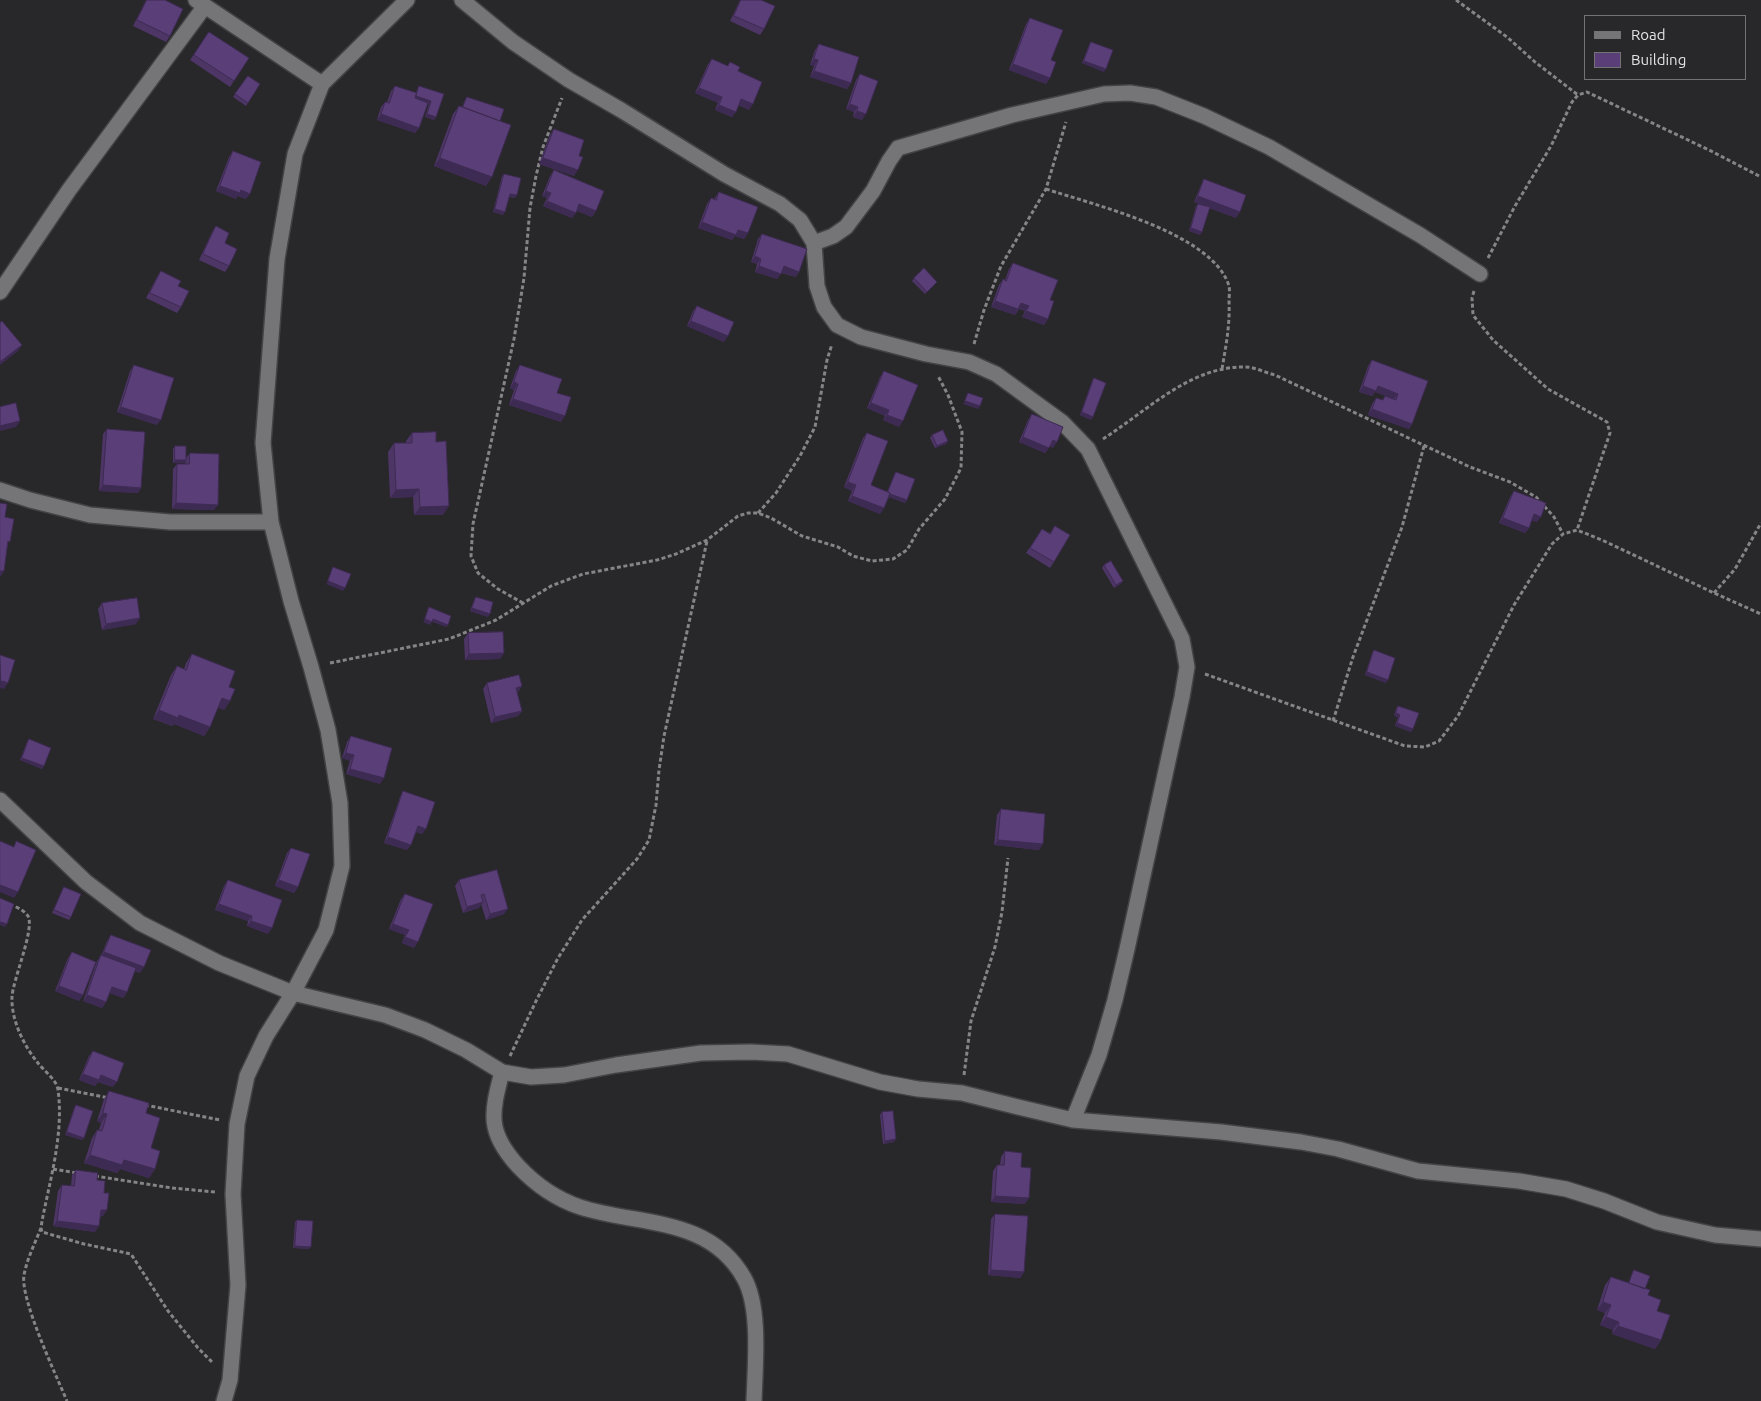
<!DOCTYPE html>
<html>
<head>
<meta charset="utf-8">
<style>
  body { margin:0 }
  #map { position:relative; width:1761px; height:1401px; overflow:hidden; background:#28272a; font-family:Ubuntu,sans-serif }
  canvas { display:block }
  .legend { position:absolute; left:1584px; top:15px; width:162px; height:65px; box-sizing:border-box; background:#28272a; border:1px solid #737274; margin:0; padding:6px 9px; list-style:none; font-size:15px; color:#e3e2e4 }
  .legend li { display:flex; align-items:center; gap:10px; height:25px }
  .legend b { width:25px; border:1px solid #737274 }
</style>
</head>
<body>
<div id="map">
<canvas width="1761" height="1401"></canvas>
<ul class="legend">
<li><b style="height:6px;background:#757477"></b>Road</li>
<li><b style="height:14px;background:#593e77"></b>Building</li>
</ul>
</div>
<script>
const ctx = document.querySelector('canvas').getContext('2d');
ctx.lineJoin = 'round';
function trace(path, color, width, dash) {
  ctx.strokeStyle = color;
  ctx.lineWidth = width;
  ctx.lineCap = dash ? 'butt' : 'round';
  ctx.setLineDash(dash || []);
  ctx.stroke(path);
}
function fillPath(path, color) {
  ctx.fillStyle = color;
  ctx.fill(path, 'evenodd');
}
const path = new Path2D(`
  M1456,0L1507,37L1535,62L1578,95
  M1046,189C1094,205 1213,233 1229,286C1230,290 1229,297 1229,301C1230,326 1226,345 1222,369
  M1488,258L1515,206L1551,146L1572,102L1578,95L1587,92L1709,150L1761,177
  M1474,291L1472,298L1473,315L1493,340L1548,389L1607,422L1610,433L1577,530
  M974,344L984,310L1001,266L1046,189L1066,122
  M1103,439C1147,411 1190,366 1245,367C1255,367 1266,373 1275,375L1470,467L1510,482L1536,497L1554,517L1563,534
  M758,513L776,493L800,456L815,427L827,360L832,344
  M1714,593L1735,569L1761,523
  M523,603L498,589L478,573L471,556L473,524L514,339L524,278L530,208L536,176L543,147L562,98
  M330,663L449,639L496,620L551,586L583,574L657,560L676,554L707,540L738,516L748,513H758L771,518L802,536L838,547L853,556L872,561L893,559L907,550L919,529L945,499L961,468L962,432L948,395L938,376
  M1205,674L1405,746L1425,747L1439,741L1458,716L1514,605L1552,544L1563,534L1577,530L1602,540L1714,593L1761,614
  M1333,721L1353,657L1402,527L1424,446
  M10,904C16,907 24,910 28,916C35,929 13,979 12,997C11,1020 24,1046 38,1063C44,1071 57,1080 58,1090C64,1133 50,1180 42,1221L41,1228L42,1232L84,1244L131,1254L168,1311L198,1348L212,1362
  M510,1056L537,999L558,958L582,920L637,859L649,840L656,805L659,770L664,736L707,541
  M964,1075L971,1021L995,947L1002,912L1008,858
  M58,1088L109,1098
  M145,1105L220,1120
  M53,1169L77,1173
  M95,1176L172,1188L215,1192
  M41,1228C35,1243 27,1259 24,1275C20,1299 56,1375 67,1401`);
const street = new Path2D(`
  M196,0L322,84
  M462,0L513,42L569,80L621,110L724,174L780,204L800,220L814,243L817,286L824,307L837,325L861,337L926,354L969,362L996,374L1062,422L1088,449L1182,639L1187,667L1182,697L1127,949L1115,1000L1099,1055L1073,1120
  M814,243L833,236L846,227L873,191L889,161L898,148L1012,115L1104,94L1130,93L1156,97L1204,116L1269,147L1420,235L1480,274
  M0,292L69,190L205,6
  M0,490L30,500L90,515L170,522H271
  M0,800L86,882L140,923L219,963L293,993L385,1015L425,1030L466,1050L502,1072L531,1077L564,1075L616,1065L701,1053L751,1052L788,1054L880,1082L918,1089L962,1093L1018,1107L1073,1120L1221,1132L1301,1142L1338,1149L1418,1171L1519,1181L1566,1189L1604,1201L1657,1222L1715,1235L1761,1239
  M502,1072C491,1114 487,1132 518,1166C535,1184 556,1199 580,1207C639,1226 709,1216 744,1278C761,1308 755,1366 754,1401
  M224,1401L230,1380L238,1285L233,1194L237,1124L247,1076L266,1036L293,993L326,930L342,866L340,803L328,730L311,667L291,601L271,522L263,443L277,259L295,154L322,84L407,0`);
const wall = new Path2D(`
  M146,0H165L170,36L166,42L133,26Z
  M740,0H761L764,29L760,35L730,21Z
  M1030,18L1051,60L1050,78L1046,84L1009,70L1026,24Z
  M209,32L249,58L230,87L190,60Z
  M1091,42L1104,72L1082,63L1089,45Z
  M819,44L851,83L847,89L810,77L814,66L810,65L815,50Z
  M712,59L727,66L730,62L738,71L749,110L739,105L732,117L715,110L718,103L695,93L708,64Z
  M860,74L862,120L853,117L854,112L846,109L856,80Z
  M248,76L260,84L246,106L233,97Z
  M395,86L416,93L419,86L444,94L436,117L434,120L425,117L429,104L428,103L419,128L415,133L377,120L381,107L385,102H387L391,91Z
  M467,97L500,121L486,186L434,166L453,114L459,106L462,107L465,100Z
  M554,129L579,156L574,176L539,164L550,135Z
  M233,151L246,199L237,196L236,199L216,191L229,157Z
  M554,170L596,211L592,217L577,211L572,218L543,206L547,198L542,196L550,176Z
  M504,174L517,195L515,198L509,197L503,215L493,212L502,176Z
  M1204,179L1236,218L1209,208L1202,232L1200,235L1189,231L1196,206L1198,204L1204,205L1194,202L1201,185Z
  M719,192L748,233L744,239L735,236L732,240L698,228L707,204L711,198L714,199Z
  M216,226L225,243L229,266L225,272L199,260L212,232Z
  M762,234L796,277L781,273L777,279L755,272L757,264L751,262L758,239Z
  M1013,263L1050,300L1048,319L1044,325L1022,317L1025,311L1019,309L1015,315L991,307L999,285L1003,279L1005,280L1009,269Z
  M161,271L178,286L181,307L177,313L146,298L157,277Z
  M914,278L937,282L925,294L912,281Z
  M697,306L724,342L687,326L693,311Z
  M1372,360L1428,381L1412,424L1409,429L1368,415L1372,404L1376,398L1382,400L1385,396L1394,399L1375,392L1372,396L1359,392L1368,366Z
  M134,365L157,425L117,412L130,371Z
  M520,365L557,393L561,422L509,405L514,390L510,388L516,371Z
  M884,371L899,427L883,420L885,416L867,408L880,377Z
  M1094,378L1091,420L1080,415L1092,381Z
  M1032,414L1053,448L1050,446L1045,453L1019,442L1028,420Z
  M107,429L141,488L138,493L99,491L103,434Z
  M412,433L443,515H414L413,497L390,498L388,452L394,443H406V441Z
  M867,433L871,485L887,492L894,475L896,472L907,500L905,503L889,497L884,508L880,514L848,501L852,491L844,487L863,438Z
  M932,435L948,441L946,444L935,448L930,438Z
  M175,446L186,458L190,453L214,510L172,509L173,469L177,464H185L186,461L184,463H173V449Z
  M1514,491L1537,522L1532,520L1529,528L1525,533L1499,523L1510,497Z
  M1055,526L1054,562L1050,568L1026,553L1042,529L1050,533Z
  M1104,565L1121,584L1114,588L1102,568Z
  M476,597L488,617L470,611L474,600Z
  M102,603L136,624L102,630L98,609Z
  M468,633L504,653L500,659L465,660L464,639Z
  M1374,650L1386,683L1365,675L1372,653Z
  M192,654L229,687L230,701L224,710L218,707L210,727L204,736L174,724L172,726L153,719L171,675L177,666L184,669L186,663Z
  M487,683L522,686L518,692H517L522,711L518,716L491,723L483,689Z
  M1398,706L1413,729L1411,732L1395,726L1398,717L1394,716L1396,709Z
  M351,736L380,784L346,774L350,761L342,758L347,742Z
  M29,739L44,766L42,769L20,760L27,742Z
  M403,791L422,834L416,832L407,850L384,843L400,797Z
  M1001,809L1039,850L994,845L997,815Z
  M291,848L298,887L294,893L275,886L287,853Z
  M497,870L504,914L486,920L481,904L479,908L463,913L455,886L459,880Z
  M228,880L268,934L247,926L248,921L215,910L224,886Z
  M64,887L71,917L69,920L52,913Z
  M405,894L414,948L402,943L405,935L389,929L401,899Z
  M111,935L140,973L135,971L127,992L123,998L110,993L106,1002L102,1008L83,1001L97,961L101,956L107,941Z
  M72,952L83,995L79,1001L55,991L68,958Z
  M93,1051L113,1087L98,1082L95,1086L79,1080L89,1056Z
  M109,1091L146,1113L155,1169L149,1178L120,1169L117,1173L84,1163L92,1138L97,1130H99L101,1123L97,1121L104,1099Z
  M76,1105L82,1140L65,1135L74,1108Z
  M882,1112L894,1142L883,1144L880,1115Z
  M1005,1151L1021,1167L1025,1204L991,1202L993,1171L997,1165H1000L1001,1157Z
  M76,1170L97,1180L104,1193L107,1210L103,1216H101L95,1232L53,1226L58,1191L62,1185L71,1186L72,1175Z
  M995,1214L1024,1272L1020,1278L988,1275L991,1219Z
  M297,1220L309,1249L293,1248L295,1222Z
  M1634,1270L1657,1311L1661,1340L1655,1349L1612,1334L1613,1330L1600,1325L1605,1313L1597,1310L1605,1285L1611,1277L1629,1283L1632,1273Z`);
const shadedWall = new Path2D(`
  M814,59L818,60L814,66L810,65Z
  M1084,61L1106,69L1104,72L1082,63Z
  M1013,64L1050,78L1046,84L1009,70Z
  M814,71L851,83L847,89L810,77Z
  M699,88L722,97L718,103L695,93Z
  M416,96L431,101L429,104L414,99Z
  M741,99L753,104L749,110L737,105Z
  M850,104L858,107L854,112L846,109Z
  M719,105L736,112L732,117L715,110Z
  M857,111L866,114L862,120L853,117Z
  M381,114L419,128L415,133L377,120Z
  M427,114L436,117L434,120L425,117Z
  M440,158L492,177L486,186L434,166Z
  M543,158L578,170L574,176L539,164Z
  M220,186L241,190L250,194L246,199L237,196L236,199L216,191Z
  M546,191L551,193L547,198L542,196Z
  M510,194L517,195L515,198L508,196Z
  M1198,196L1240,212L1236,218L1194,202Z
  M547,201L576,213L572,218L543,206Z
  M579,204L596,211L592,217L575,210Z
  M495,209L505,212L503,215L493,212Z
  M702,222L738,230L748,233L744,239L735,236L732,240L698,228Z
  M1191,228L1202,232L1200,235L1189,231Z
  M755,256L761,259L757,264L751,262Z
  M759,266L781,274L777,279L755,272Z
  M784,266L799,272L796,277L780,272Z
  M995,301L1018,309L1015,315L991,307Z
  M1021,303L1029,306L1025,311L1017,308Z
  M1026,311L1048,319L1044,325L1022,317Z
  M691,321L728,336L724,342L687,326Z
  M22,345L18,351L0,365V362Z
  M514,382L518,384L514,390L510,388Z
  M1363,386H1378L1398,394L1394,399L1375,392L1372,396L1359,392Z
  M513,399L565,416L561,422L509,405Z
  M965,401L980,406L978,409L963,404Z
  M871,403L889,410L885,416L867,408Z
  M121,407L161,420L157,425L117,412Z
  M1372,409L1412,424L1409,429L1368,415Z
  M1082,412L1093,417L1091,420L1080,415Z
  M887,415L903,421L899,427L883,420Z
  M20,421L16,427L0,431V426Z
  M1023,437L1049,448L1045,453L1019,442Z
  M1053,440L1057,442L1053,448L1049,446Z
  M948,441L946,444L935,448L937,446Z
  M175,460H186L184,463H173Z
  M848,482L856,485L852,491L844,487Z
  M103,485L141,488L138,493L99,491Z
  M419,489L413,497L390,498L396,490Z
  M888,493L907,500L905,503L886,496Z
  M852,496L884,508L880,514L848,501Z
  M176,503L218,505L214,510L172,509Z
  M449,506L443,515H414L420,507Z
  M1534,514L1541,517L1537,522L1530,520Z
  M1503,518L1529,528L1525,533L1499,523Z
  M0,571H4L0,577Z
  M328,581L345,588L343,591L326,584Z
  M1123,581L1121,584L1114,588L1116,585Z
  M472,608L490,614L488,617L470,611Z
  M140,618L136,624L102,630L106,624Z
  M425,619H433L448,625L446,627L432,622L430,625L423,622Z
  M504,653L500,659L465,660L469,654Z
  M1367,672L1388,680L1386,683L1365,675Z
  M2,681L8,683L4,689L0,688V685Z
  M522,686L518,692L512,694L516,688Z
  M222,698L230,701L224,710L216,707Z
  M159,710L179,715L210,727L204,736L174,724L172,726L153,719Z
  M522,711L518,716L491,723L495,717Z
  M1396,713L1400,715L1398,717L1394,716Z
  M1397,723L1413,729L1411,732L1395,726Z
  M346,753L354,755L350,761L342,758Z
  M22,758L44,766L42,769L20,760Z
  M350,769L384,778L380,784L346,774Z
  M418,826L426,829L422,834L414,831Z
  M388,837L411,845L407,850L384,843Z
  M998,840L1043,844L1039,850L994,845Z
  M279,880L298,887L294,893L275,886Z
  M0,885L18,892L14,898L0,892Z
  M483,902L479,908L463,913L467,907Z
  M219,904L252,916L248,921L215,910Z
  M508,909L504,914L486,920L490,914Z
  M251,921L272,928L268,934L247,926Z
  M0,922L7,924L5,927L0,925Z
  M393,924L409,930L405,935L389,929Z
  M405,937L418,942L414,948L402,943Z
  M104,952L144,967L140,973L100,958Z
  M59,986L83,995L79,1001L55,991Z
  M112,987L127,992L123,998L108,992Z
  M87,995L106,1002L102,1008L83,1001Z
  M83,1074L101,1075L117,1082L113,1087L98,1082L95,1086L79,1080Z
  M103,1113L107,1114L101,1123L97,1121Z
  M67,1132L84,1138L82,1140L65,1135Z
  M896,1139L894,1142L883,1144L885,1141Z
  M90,1155L124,1160L155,1169L149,1178L120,1169L117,1173L84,1163Z
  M995,1196L1029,1198L1025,1204L991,1202Z
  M101,1210H107L103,1216L98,1215Z
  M57,1221L99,1226L95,1232L53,1226Z
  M295,1246L311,1247L309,1249L293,1248Z
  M991,1270L1024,1272L1020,1278L988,1275Z
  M1603,1302L1611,1305L1605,1313L1597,1310Z
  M1606,1317L1619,1322L1613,1330L1600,1325Z
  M1618,1326L1661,1340L1655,1349L1612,1334Z`);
const building = new Path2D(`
  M147,0H165L183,9L170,36L137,20Z
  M741,0H761L775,6L764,29L734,16Z
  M1030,18L1063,30L1051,60L1056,62L1050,78L1013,64Z
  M209,32L249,58L234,81L194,55Z
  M1091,42L1113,50L1106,69L1084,61Z
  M819,44L859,57L851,83L814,71L818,60L814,59Z
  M712,59L728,66L730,62L740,67L738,71L762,82L753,104L741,99L736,112L719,105L722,97L699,88Z
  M860,74L878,81L866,114L857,111L858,107L850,104Z
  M248,76L260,84L248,103L235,94Z
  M395,86L417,93L415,98L428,103L419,128L381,114L385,102L389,103Z
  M419,86L444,94L436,117L427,114L431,101L416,96Z
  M467,97L504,109L500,121L463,107Z
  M459,106L511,125L492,177L440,158Z
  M554,129L584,140L579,156L583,157L578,170L543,158Z
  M233,151L261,162L250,194L241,190L240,193L220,186Z
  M554,170L604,191L596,211L579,204L576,213L547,201L551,193L546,191Z
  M504,174L521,178L517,195L510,194L505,212L495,209Z
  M1204,179L1246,195L1240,212L1198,196Z
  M719,192L758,207L748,233L738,230L736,235L702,222L711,198L716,200Z
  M1198,204L1210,207L1202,232L1191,228Z
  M216,226L229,233L225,243L237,249L229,266L203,254Z
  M762,234L807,249L799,272L784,266L781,274L759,266L761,259L755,256Z
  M1013,263L1058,280L1050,300L1054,301L1048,319L1026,311L1029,306L1021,303L1018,309L995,301L1003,279L1006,281Z
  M924,268L937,282L927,292L914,278Z
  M161,271L181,281L178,286L189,291L181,307L150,293Z
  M697,306L734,322L728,336L691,321Z
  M2,321L22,345L0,362V323Z
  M1372,360L1428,381L1412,424L1372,409L1376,398L1383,400L1385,396L1396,400L1398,394L1378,386L1376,391L1363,386Z
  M134,365L174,378L161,420L121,407Z
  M520,365L562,379L557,393L571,397L565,416L513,399L518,384L514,382Z
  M884,371L918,385L903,421L887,415L889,410L871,403Z
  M1094,378L1106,383L1093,417L1082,412Z
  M968,393L983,398L980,406L965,401Z
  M16,403L20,421L0,426V407Z
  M1032,414L1063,427L1057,442L1053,440L1049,448L1023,437Z
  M107,429L145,432L141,488L103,485Z
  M943,430L948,441L937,446L932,435Z
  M436,432V442L446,441L449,506L420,507L419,489L396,490L394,443H412V433Z
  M867,433L888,441L871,485L890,493L884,508L852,496L856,485L848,482Z
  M175,446H186V460H175Z
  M190,453L219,454L218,505L176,503L177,464H189Z
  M896,472L915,479L907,500L890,494V493L888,492Z
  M1514,491L1546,503L1541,517L1534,514L1529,528L1503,518Z
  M0,503L7,504L5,517L14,519L10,542L8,541L4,571H0Z
  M1055,526L1070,535L1054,562L1030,548L1042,529L1050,534Z
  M1111,561L1123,581L1116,585L1104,565Z
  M333,567L351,574L345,588L328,581Z
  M476,597L493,602L490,614L472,608Z
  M137,598L140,618L106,624L102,603Z
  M429,607L451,616L448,625L433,619L432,622L425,619Z
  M503,632L504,653L469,654L468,633Z
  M1374,650L1395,658L1388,680L1367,672Z
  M192,654L235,671L229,687L235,689L230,701L222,698L210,727L179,715L178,718L159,710L177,666L186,670Z
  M0,655L15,660L8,683L2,681L1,687Z
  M519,675L522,686L516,688L522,711L495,717L487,683Z
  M1398,706L1419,713L1413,729L1397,723L1400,715L1396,713Z
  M351,736L392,748L384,778L350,769L354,755L346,753Z
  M29,739L51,748L44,766L22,758Z
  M403,791L435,802L426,829L418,826L411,845L388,837Z
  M1001,809L1045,814L1043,844L998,840Z
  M0,841L14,847L16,841L36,850L18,892L0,885Z
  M291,848L310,854L298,887L279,880Z
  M497,870L508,909L490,914L484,894L481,895L483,902L467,907L459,880Z
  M228,880L282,900L272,928L251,921L252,916L219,904Z
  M64,887L81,894L71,917L54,910Z
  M405,894L433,904L418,942L405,937L409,930L393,924Z
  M0,898L14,904L7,924L0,922Z
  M111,935L151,950L144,967L104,952Z
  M72,952L96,962L83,995L59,986Z
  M101,955L136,968L127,992L112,987L106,1002L87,995Z
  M93,1051L124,1063L117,1082L101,1075L99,1080L83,1074Z
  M109,1091L149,1103L146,1113L160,1118L151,1148L160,1151L155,1169L124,1160L122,1165L90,1155L97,1130L102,1131L107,1114L103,1113Z
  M76,1105L93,1111L84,1138L67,1132Z
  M893,1111L896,1139L885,1141L882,1112Z
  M1005,1151L1022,1153L1021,1167L1031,1168L1029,1198L995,1196L997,1165H1004Z
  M76,1170L98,1173L97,1180L105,1181L104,1193H109L107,1210H101L99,1226L57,1221L62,1185L74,1186Z
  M995,1214L1028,1216L1024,1272L991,1270Z
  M297,1220L313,1221L311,1247L295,1246Z
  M1634,1270L1650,1276L1645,1289L1629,1283Z
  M1611,1277L1650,1290L1648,1295L1661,1300L1657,1311L1670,1315L1661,1340L1618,1326L1619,1322L1606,1317L1611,1305L1603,1302Z`);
trace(street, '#434244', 18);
trace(path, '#858487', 3, [4, 2.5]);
trace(street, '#757477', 15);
fillPath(wall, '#4d3566');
fillPath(shadedWall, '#3e2b53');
fillPath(building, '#593e77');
trace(building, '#3e2b53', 1);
</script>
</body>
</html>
